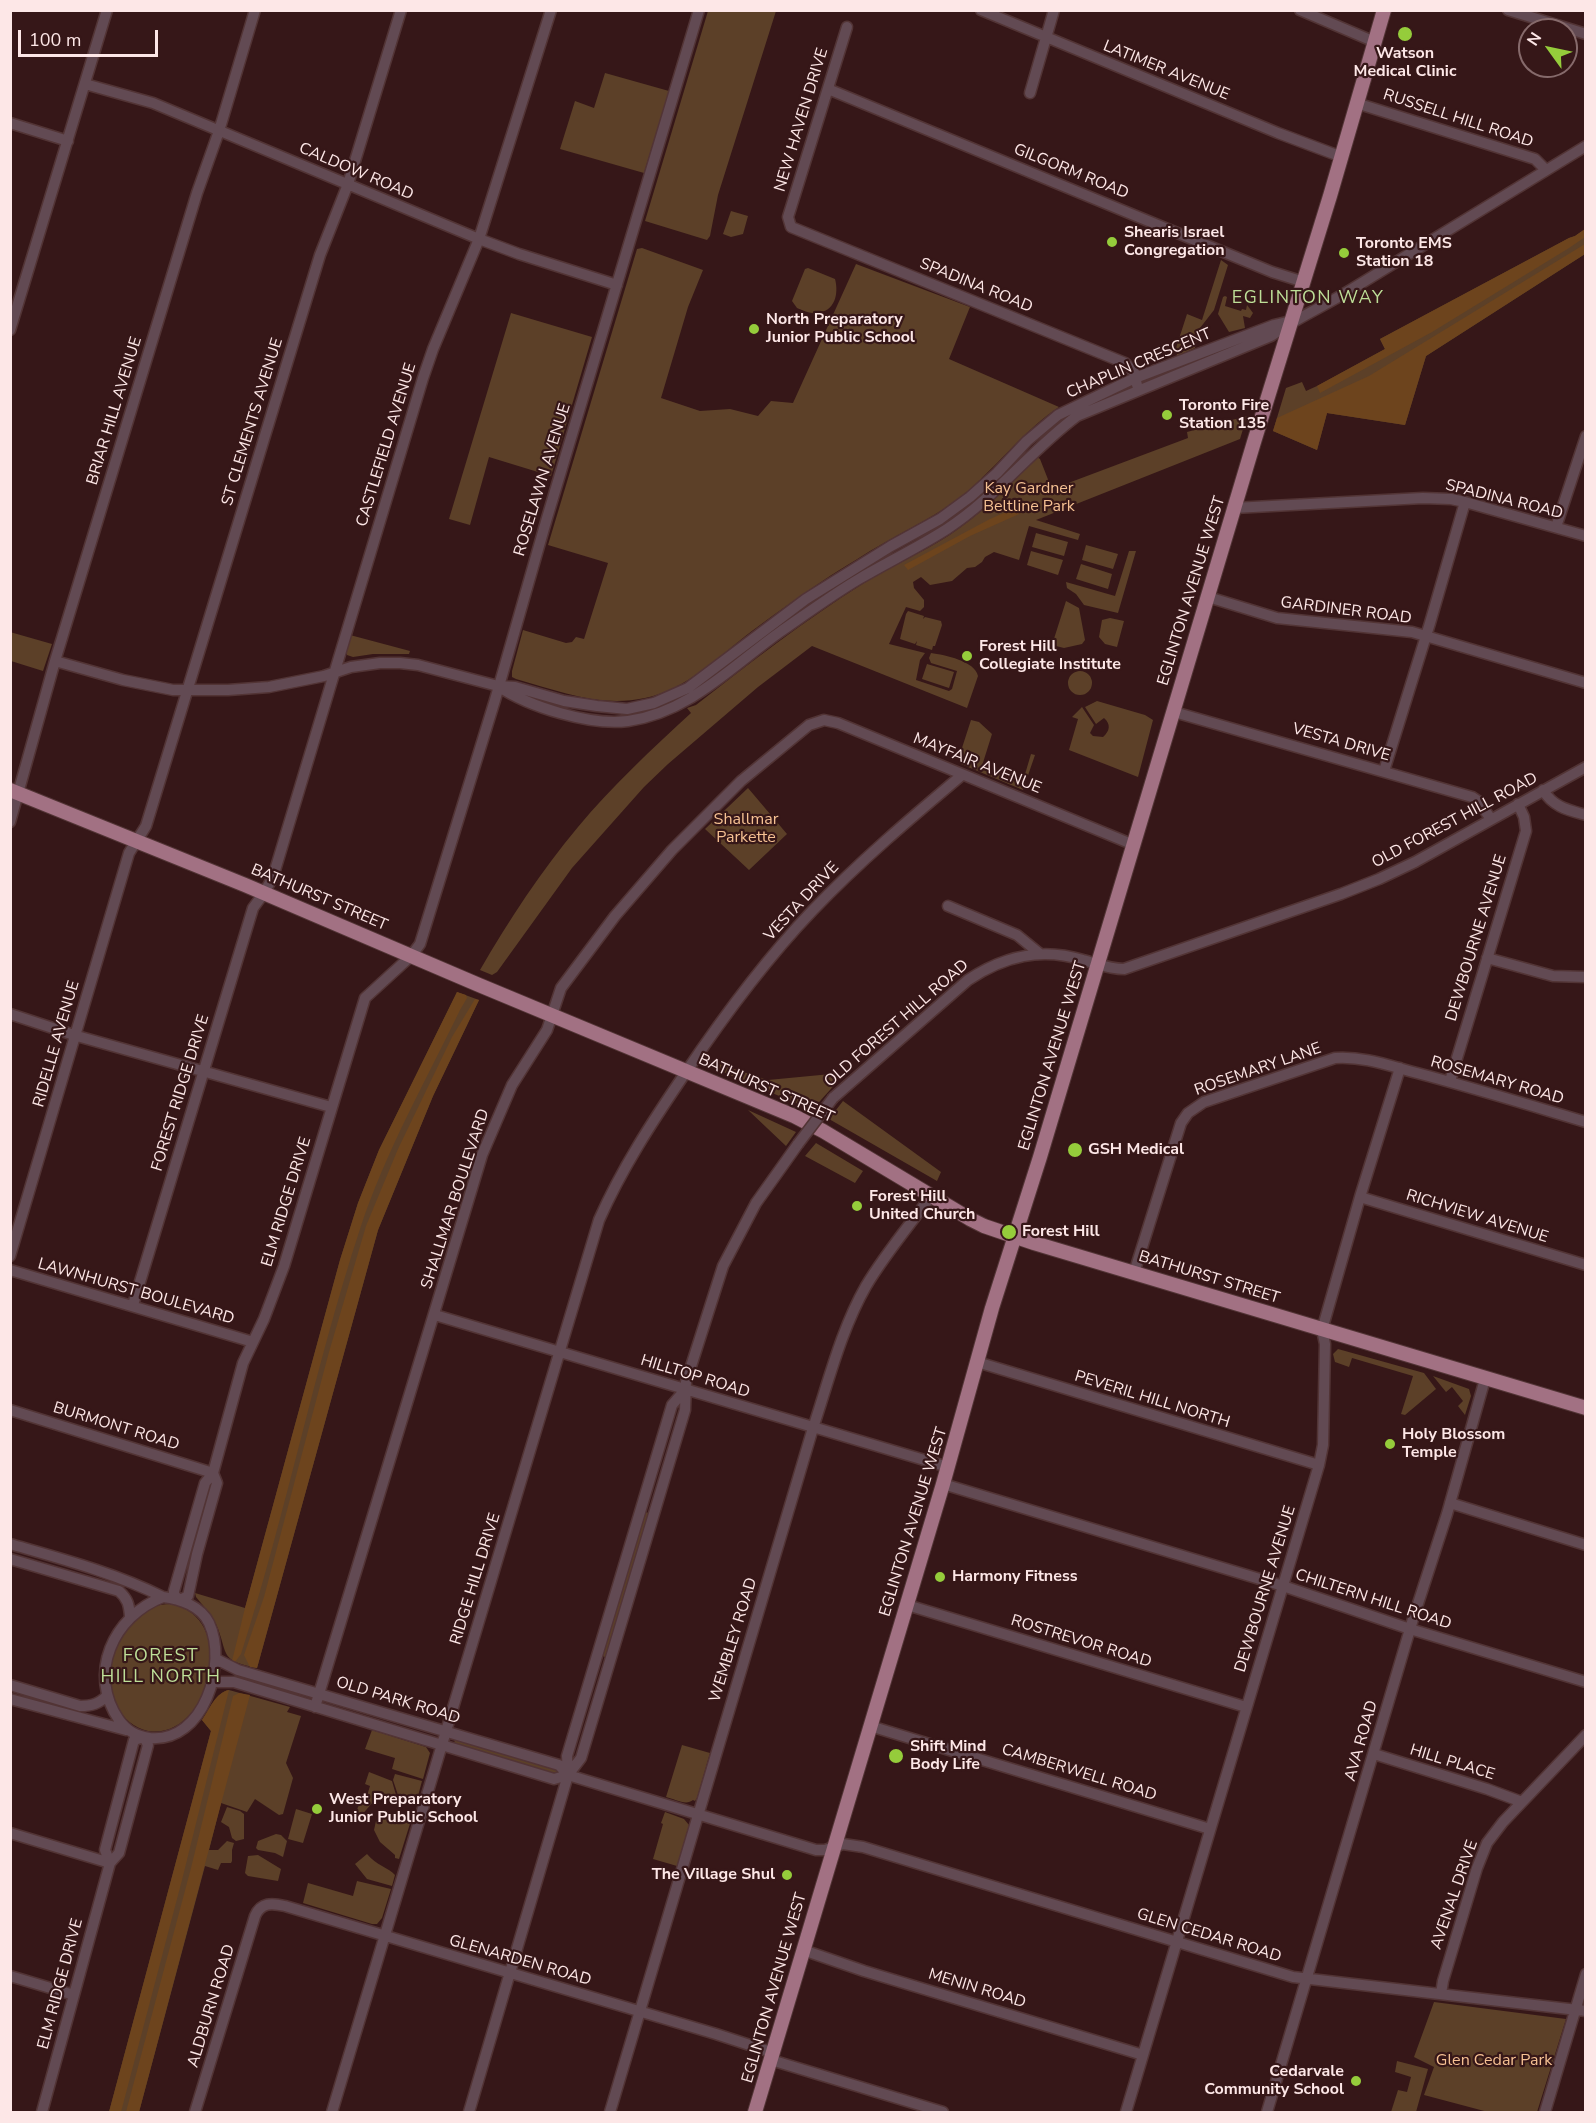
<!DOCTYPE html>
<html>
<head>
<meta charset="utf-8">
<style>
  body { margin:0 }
  #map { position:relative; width:1596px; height:2123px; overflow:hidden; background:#361718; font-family:"Nunito Sans",sans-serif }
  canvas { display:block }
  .frame { position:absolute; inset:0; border:12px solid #fde7e7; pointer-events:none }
  .north { position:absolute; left:1518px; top:18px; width:60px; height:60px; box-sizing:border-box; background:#361718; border:2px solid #866a6b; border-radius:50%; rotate:303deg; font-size:16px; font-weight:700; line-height:24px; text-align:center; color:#fde7e7 }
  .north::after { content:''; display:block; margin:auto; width:21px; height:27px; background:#95cc3b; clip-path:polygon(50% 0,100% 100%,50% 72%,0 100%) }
  .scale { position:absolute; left:18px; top:30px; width:140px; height:27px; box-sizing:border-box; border:3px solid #fde7e7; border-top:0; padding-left:8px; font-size:18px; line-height:21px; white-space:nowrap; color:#fde7e7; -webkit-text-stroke:4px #361718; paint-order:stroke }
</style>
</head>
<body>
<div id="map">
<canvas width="1596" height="2123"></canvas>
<div class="frame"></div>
<div class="north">N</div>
<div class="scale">100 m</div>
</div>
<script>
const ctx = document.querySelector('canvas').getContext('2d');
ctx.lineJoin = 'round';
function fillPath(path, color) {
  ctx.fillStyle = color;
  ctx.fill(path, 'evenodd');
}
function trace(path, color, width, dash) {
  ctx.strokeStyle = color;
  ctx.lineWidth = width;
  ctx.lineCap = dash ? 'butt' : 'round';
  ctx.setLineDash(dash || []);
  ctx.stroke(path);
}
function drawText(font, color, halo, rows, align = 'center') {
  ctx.font = font + ' "Nunito Sans",sans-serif';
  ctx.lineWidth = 4.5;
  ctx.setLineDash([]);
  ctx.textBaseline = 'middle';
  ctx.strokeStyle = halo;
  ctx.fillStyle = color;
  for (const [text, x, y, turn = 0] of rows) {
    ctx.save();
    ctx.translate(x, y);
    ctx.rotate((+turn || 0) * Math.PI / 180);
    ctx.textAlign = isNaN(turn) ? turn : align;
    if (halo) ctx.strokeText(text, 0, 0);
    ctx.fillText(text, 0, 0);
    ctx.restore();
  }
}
const green = new Path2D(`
  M708,11H776L718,195L710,236L707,240L645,221Z
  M605,73L669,91L644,173L560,149L575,101L594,108Z
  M731,211L748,216L743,234L731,237L723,234Z
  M1585,229V254L1426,356L1405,425L1327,413L1317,450L1273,431L1286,388L1302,382L1306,391L1317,386L1385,349L1380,339L1569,238L1575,236Z
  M642,248L703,270L688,307L661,398L700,411L730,409L758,416L771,401L793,403L856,264L970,307L949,359L1059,407C1022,432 996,468 962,496C938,515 910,528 884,543C866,553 848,565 830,576C803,594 777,612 752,631C719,656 686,690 645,698C600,708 559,691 516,679L512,677V671L523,630L566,643L572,642L576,637L584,639L608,563L548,545L637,249Z
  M1221,260L1228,265L1214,310L1200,328L1195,348L1177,356L1176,348L1187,314L1202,320Z
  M808,268L835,279C839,294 835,312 816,313C810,314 802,310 797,308L792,301L805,269Z
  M1225,296L1227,297L1225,306L1241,311L1242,309L1246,310L1247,305L1253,313L1250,318L1243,316L1245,328L1229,332L1218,314L1223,297Z
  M511,313L592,337L551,476L489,457L470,525L449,519Z
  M1247,416L1240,439L1036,520L1080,534L1078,540L1029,526L1019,560L994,552L985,557L982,562L975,567L967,568L952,581L930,585L921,577L913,582L914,588L924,600V607L920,611L906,607L889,644L925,653L920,660L916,680L949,691L952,689L957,671L931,663L929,658L931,653C945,655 975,661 978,676L967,708L812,646L758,687L668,764L644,787L572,868L497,972L492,975L480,970C509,920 541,871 578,827C612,786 652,749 691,713L687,708L696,705C751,662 805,620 864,583C891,566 921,553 948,536C981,514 1010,486 1037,457L1040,459L1051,487L1055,488L1188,438L1187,432Z
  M1036,533L1068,542L1064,556L1032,547Z
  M1086,545L1118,554L1113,569L1082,560Z
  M1031,551L1063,560L1058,575L1027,565Z
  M1129,551H1136L1118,613L1084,605L1076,594L1067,588L1066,582L1115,596Z
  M1081,564L1112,574L1108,589L1076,579Z
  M1066,601L1079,608L1085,640L1082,644L1064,648L1052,645Z
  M908,611L924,616L923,619L925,617L941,621L942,625L935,646H933L932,650L916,645L917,641L915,644L900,639L906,614Z
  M1110,618L1124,621L1117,647L1105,644L1099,637L1102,620Z
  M10,632L52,644L43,671L11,661Z
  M350,635L410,651L409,654H373L353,657L347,655L346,649Z
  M927,664L954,672L949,688L922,679Z
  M1068 683a12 12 0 1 1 24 0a12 12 0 1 1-24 0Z
  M1097,701L1145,715L1153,720L1138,777L1069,750L1078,719L1072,717L1082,707L1094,725L1090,733L1093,736L1103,737C1110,731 1111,724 1104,718L1096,724L1085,707Z
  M971,720L979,722L992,734L981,769L1023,781L1031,754L1035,755L1023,790L961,764L960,754Z
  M748,788L787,834L749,870L705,829Z
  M457,992L479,1000L433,1096L378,1230L257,1668C218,1660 229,1654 216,1624C211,1614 203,1606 196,1597L195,1593L245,1608L340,1260L358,1203L379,1150Z
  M710,1061L768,1080L831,1074L838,1081L812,1110L709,1066Z
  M843,1101L941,1172L937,1181L829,1119Z
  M748,1110L796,1132L786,1146Z
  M816,1143L863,1171L855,1183L805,1156Z
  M1338,1349L1424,1373L1436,1389L1405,1415L1401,1414L1413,1376L1352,1358L1349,1367L1335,1362L1333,1354Z
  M1433,1376L1469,1389L1471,1396L1465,1415L1458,1406L1463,1401L1452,1387L1446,1392Z
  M645,1512L649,1513L648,1515L607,1656L604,1657L602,1654Z
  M170,1604C241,1616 210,1741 148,1731C134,1728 123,1718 117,1706C98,1668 124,1604 170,1604Z
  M229,1690L290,1707L287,1712L301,1716L286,1763L293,1778L283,1814L279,1815L255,1799L247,1812L221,1803L209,1850H218L227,1841L234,1843L232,1850V1861L231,1863H221L218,1870L205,1866L139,2112H109L211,1731L202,1720C209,1710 216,1692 229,1690Z
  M372,1730L426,1747L430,1753L423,1779L392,1769L395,1758L365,1749Z
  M455,1739L557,1769L559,1773L556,1775L454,1744Z
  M682,1745L710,1753L697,1798L695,1801L693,1800C686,1806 675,1799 666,1797Z
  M369,1772L392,1781L396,1795L373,1802L360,1817L355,1816L361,1798L366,1799L370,1786L365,1784Z
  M395,1774L422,1781L418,1796L398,1795L393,1780Z
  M227,1807L240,1811L244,1814V1839L236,1841L232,1838L229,1827L221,1822Z
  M296,1809L312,1814L303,1843L288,1839Z
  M665,1812L684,1819L689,1825L677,1866L653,1859L663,1824L661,1823Z
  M389,1814H413L399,1859L395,1858V1855L380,1842L374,1830L376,1821Z
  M276,1834L281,1835L287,1841L283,1857L275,1853L258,1850L256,1848L258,1841Z
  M367,1854C376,1865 389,1868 395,1875L392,1886L367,1879L355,1864Z
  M258,1855L281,1869L278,1881L248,1876L245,1873L248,1856Z
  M357,1881L391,1889L382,1918L377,1924H372L303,1903L308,1883L353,1896Z
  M1434,2002L1566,2019L1537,2112H1488L1424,2095L1434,2067L1414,2057Z
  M1397,2061L1428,2069L1416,2112H1391L1398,2090L1407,2092L1411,2077L1395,2072Z`);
const forest = new Path2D(`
  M1585,229V237L1569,248L1432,332L1320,393L1317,386L1385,349L1380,339L1569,238L1575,236Z
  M1585,244V254L1426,356L1405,425L1327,413L1317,450L1273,431L1277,418L1369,376Z
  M1029,502L1037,506L970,536L908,570L904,565L990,519Z
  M457,992L466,995L467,998L460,1010C425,1082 385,1153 360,1229C314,1369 286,1514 241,1654L235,1662L232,1661L245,1608L340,1260L358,1203L379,1150Z
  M475,999L479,1000L433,1096L378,1230L257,1668L250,1667L244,1655L264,1597L329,1352L366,1226L398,1149L452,1037Z
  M229,1690L182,1880L121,2112H109L211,1731L202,1720C209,1710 216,1692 229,1690Z
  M239,1693L250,1695L139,2112H126L191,1868L233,1696Z`);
const minor = new Path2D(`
  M981,10L1278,133L1342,157
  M1300,10L1375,42
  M1508,10L1586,34
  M847,27L788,217L791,227L1125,363L1134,372L1137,385
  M85,84L153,103L479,239L519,254L617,285
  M828,89L1272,272L1304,282
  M1030,93L1054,10
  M1356,103L1535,159L1546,170
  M10,123L68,141
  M10,330L107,10
  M1234,508L1423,498L1451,499L1465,502L1586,536
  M1556,527L1586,436
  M1208,597L1277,618L1412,632L1586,683
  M55,661L123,680L173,690H228L269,687L324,676L351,667L380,663H400L418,665L498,686L515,687L564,701L597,706L627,709L654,703L688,688L806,599L891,546L940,519L970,497L997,473L1027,441L1058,415L1135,378L1274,325L1291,321
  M498,686C529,707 591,726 628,721C690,712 732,666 780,632C806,614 832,595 859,579C888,562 919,547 947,529C995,498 1031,450 1077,416L1271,336C1295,319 1322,307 1347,292L1586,146
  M1174,712L1472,797L1478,801L1491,819
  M1384,771L1430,623L1465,502
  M1543,790C1553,807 1568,810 1586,815
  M10,822L55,661L197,193L219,131L255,10
  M948,906L1017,935L1039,953
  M1487,958L1553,976L1586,977
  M10,1014L77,1036L331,1107
  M1450,1081L1526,831L1524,817L1518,804
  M833,1098L968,980C1004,956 1041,947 1083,960C1098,964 1109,969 1124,969L1341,894L1379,879L1415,862L1586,767
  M1360,1197L1586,1265
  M10,1256L129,853L146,826L320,255L348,184L401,10
  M10,1270L253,1342
  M1134,1273L1181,1123L1188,1113L1204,1102L1335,1058C1364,1056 1390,1066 1417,1073C1474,1088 1529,1105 1586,1122
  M133,1305L253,908L264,893L273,877L423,378L433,349L479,239L551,10
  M435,1315L948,1467
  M977,1362L1319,1465
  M10,1410L213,1473
  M943,1484L1283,1586L1410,1629L1586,1682
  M1450,1503L1586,1545
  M10,1544C62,1559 115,1573 163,1597
  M10,1559L119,1591C128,1599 129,1605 130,1616
  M163,1597C180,1599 201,1606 209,1623C228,1664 204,1743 150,1738C136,1736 127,1731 119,1720C87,1674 113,1616 163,1597Z
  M180,1600L174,1595V1591L205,1483L213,1473L243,1363L264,1319L284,1266L365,998L411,956L420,944L495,700L547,518L699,10
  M180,1600L188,1596L197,1554L217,1483L213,1473
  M907,1605L1246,1707
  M216,1659L238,1670L559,1765L568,1775L816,1850H825L843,1844L863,1847L1293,1977L1586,2011
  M213,1682H234L554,1779L568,1775
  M10,1685L80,1706C92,1706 98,1704 107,1696
  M10,1699L126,1730
  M315,1707L482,1155L512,1085L547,1030L561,988L615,916L672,850L741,781L809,725L824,720L838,723L1134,845
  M870,1726L1210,1829
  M1374,1754L1487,1789L1522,1802
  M568,1775L567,1756L672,1405L685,1390
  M10,1833L110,1863
  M110,1863L105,1850L134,1740L144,1737
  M803,1950L864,1971L1143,2055
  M10,1976L74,1995
  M1441,1994L1443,1981L1477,1868L1487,1843L1503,1822L1586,1735
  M771,2060L943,2112
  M42,2112L110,1863L119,1853L148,1745L144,1737
  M195,2112L255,1916C261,1902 272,1903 285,1906L716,2034L774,2053
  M332,2112L599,1220C622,1168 652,1122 684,1075C723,1017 765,960 813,910C860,861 911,818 962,775
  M469,2112L568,1775L581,1758L685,1410L686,1382L723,1266L756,1203L798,1144
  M610,2112L813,1428C829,1380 841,1330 866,1286C885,1254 909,1226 931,1196
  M1126,2112L1319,1465L1323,1445L1325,1344L1322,1330L1360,1197L1400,1068
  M1267,2112L1413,1619L1447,1514L1485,1379
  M1545,2112L1586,1974`);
const major = new Path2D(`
  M10,790L245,885L479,985L794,1116L823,1131L970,1219L984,1226L1034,1243L1586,1408
  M755,2112L943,1484L992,1308L1040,1157L1254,442L1330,196L1384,10`);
const minorBridge = new Path2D(`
  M798,1144L833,1098`);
const markers = [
  [1405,34,8,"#95cc3b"],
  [1112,242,6,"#95cc3b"],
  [1344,253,6,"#95cc3b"],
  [754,329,6,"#95cc3b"],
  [1167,415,6,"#95cc3b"],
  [967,656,6,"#95cc3b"],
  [1075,1150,8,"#95cc3b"],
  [857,1206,6,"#95cc3b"],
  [1009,1232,8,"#95cc3b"],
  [1390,1444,6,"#95cc3b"],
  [940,1577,6,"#95cc3b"],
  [896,1756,8,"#95cc3b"],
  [317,1809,6,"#95cc3b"],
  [787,1875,6,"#95cc3b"],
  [1356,2081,6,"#95cc3b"]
];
const poiNames = [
  ["Watson",1405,54,"center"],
  ["Medical Clinic",1405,72,"center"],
  ["Shearis Israel",1124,233],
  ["Congregation",1124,251],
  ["Toronto EMS",1356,244],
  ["Station 18",1356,262],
  ["North Preparatory",766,320],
  ["Junior Public School",766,338],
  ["Toronto Fire",1179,406],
  ["Station 135",1179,424],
  ["Forest Hill",979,647],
  ["Collegiate Institute",979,665],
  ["GSH Medical",1088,1150],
  ["Forest Hill",869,1197],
  ["United Church",869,1215],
  ["Forest Hill",1022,1232],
  ["Holy Blossom",1402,1435],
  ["Temple",1402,1453],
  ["Harmony Fitness",952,1577],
  ["Shift Mind",910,1747],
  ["Body Life",910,1765],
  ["West Preparatory",329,1800],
  ["Junior Public School",329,1818],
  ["The Village Shul",775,1875,"right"],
  ["Cedarvale",1344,2072,"right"],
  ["Community School",1344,2090,"right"]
];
const streetNames = [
  ["LATIMER AVENUE",1166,71,22],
  ["RUSSELL HILL ROAD",1458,119,18],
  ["NEW HAVEN DRIVE",802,120,-73],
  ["CALDOW ROAD",356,172,23],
  ["GILGORM ROAD",1071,172,22],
  ["SPADINA ROAD",976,286,22],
  ["CHAPLIN CRESCENT",1139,364,-23],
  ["BRIAR HILL AVENUE",115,411,-73],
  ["ST CLEMENTS AVENUE",253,422,-73],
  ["CASTLEFIELD AVENUE",387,445,-73],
  ["ROSELAWN AVENUE",543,480,-73],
  ["SPADINA ROAD",1504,500,14],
  ["EGLINTON AVENUE WEST",1192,591,-73],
  ["GARDINER ROAD",1346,611,7],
  ["VESTA DRIVE",1341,743,16],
  ["MAYFAIR AVENUE",977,764,22],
  ["OLD FOREST HILL ROAD",1455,821,-28],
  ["BATHURST STREET",319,898,23],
  ["VESTA DRIVE",802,902,-47],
  ["DEWBOURNE AVENUE",1477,938,-73],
  ["OLD FOREST HILL ROAD",897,1024,-41],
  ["RIDELLE AVENUE",57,1044,-74],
  ["EGLINTON AVENUE WEST",1053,1056,-73],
  ["ROSEMARY LANE",1258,1070,-19],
  ["ROSEMARY ROAD",1497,1081,16],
  ["BATHURST STREET",766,1089,24],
  ["FOREST RIDGE DRIVE",181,1093,-73],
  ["SHALLMAR BOULEVARD",456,1199,-72],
  ["ELM RIDGE DRIVE",287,1202,-73],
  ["RICHVIEW AVENUE",1477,1217,17],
  ["BATHURST STREET",1209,1278,17],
  ["LAWNHURST BOULEVARD",136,1292,16],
  ["HILLTOP ROAD",695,1377,17],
  ["PEVERIL HILL NORTH",1152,1400,17],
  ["BURMONT ROAD",116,1427,17],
  ["EGLINTON AVENUE WEST",914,1522,-73],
  ["RIDGE HILL DRIVE",476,1579,-73],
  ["DEWBOURNE AVENUE",1266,1589,-73],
  ["CHILTERN HILL ROAD",1373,1600,18],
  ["WEMBLEY ROAD",734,1640,-73],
  ["ROSTREVOR ROAD",1081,1642,17],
  ["OLD PARK ROAD",398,1701,17],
  ["AVA ROAD",1362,1741,-74],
  ["HILL PLACE",1452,1763,17],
  ["CAMBERWELL ROAD",1079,1773,17],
  ["AVENAL DRIVE",1455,1895,-71],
  ["GLEN CEDAR ROAD",1209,1936,17],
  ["GLENARDEN ROAD",520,1961,16],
  ["ELM RIDGE DRIVE",61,1984,-75],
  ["EGLINTON AVENUE WEST",775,1988,-74],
  ["MENIN ROAD",977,1989,17],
  ["ALDBURN ROAD",212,2006,-73]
];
const parkNames = [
  ["Kay Gardner",1029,489],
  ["Beltline Park",1029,507],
  ["Shallmar",746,820],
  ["Parkette",746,838],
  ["Glen Cedar Park",1494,2061]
];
const neighbourhoodNames = [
  ["EGLINTON WAY",1308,299],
  ["FOREST",161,1657],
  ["HILL NORTH",161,1678]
];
fillPath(green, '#5c4028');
fillPath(forest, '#6d441d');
trace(minor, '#523435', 13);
trace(major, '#523435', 16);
trace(minor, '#624a53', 10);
trace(major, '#a27183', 14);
trace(minorBridge, '#523435', 13, []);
trace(minorBridge, '#624a53', 10);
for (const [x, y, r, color] of markers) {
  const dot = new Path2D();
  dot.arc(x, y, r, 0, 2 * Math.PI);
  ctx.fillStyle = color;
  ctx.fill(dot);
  trace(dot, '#361718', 2);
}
drawText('bold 16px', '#fde7e7', '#361718', poiNames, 'left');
drawText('16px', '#fde7e7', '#361718', streetNames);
drawText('16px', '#f6c193', '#361718', parkNames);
ctx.letterSpacing = '1.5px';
drawText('18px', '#bedf98', '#361718', neighbourhoodNames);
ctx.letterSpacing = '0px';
</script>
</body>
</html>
